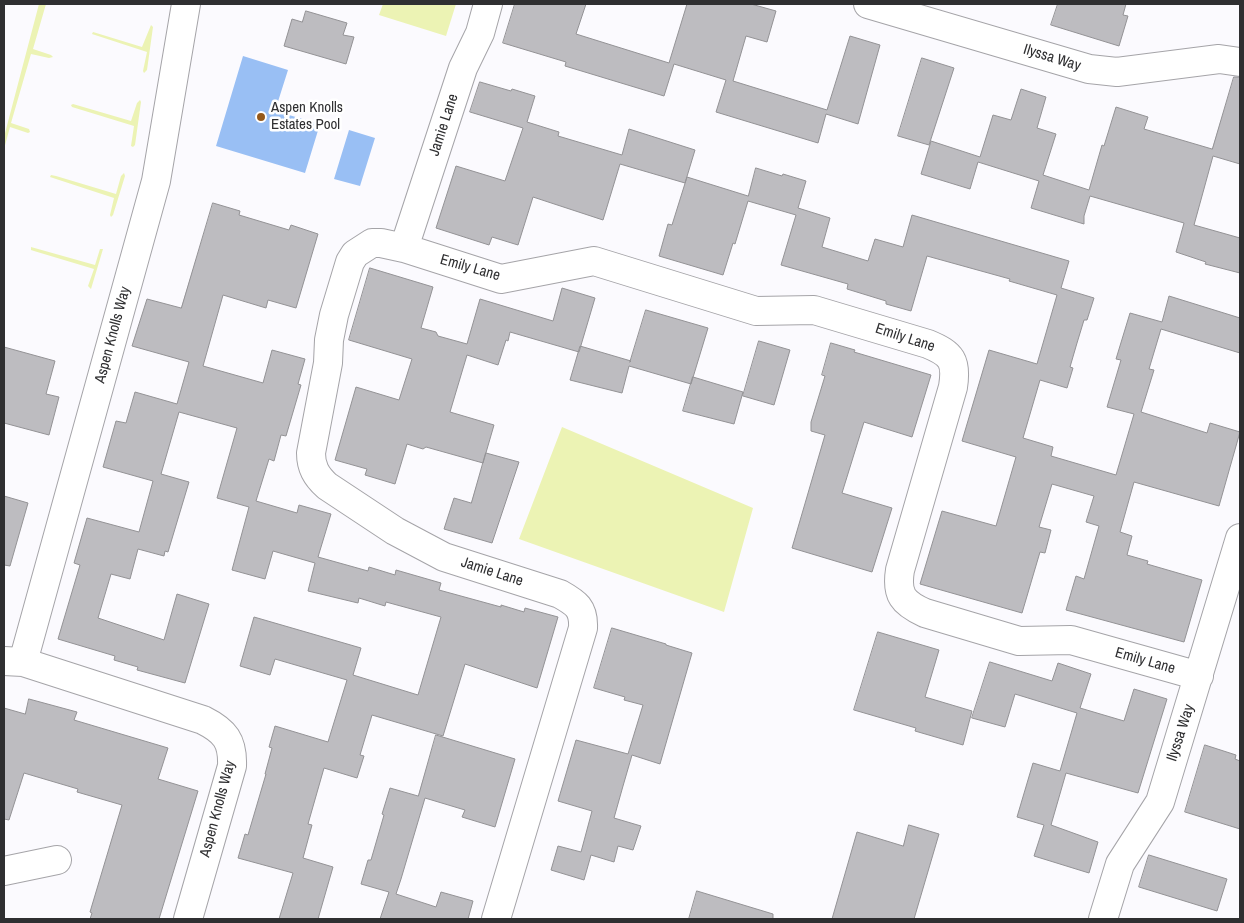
<!DOCTYPE html>
<html>
<head>
<meta charset="utf-8">
<style>
  body { margin:0 }
  #map { position:relative; width:1244px; height:923px; overflow:hidden; background:#fbfafe; font-family:"Archivo Narrow",sans-serif }
  canvas { display:block }
  .frame { position:absolute; inset:0; border:5px solid #2f2f31; pointer-events:none }
</style>
</head>
<body>
<div id="map">
<canvas width="1244" height="923"></canvas>
<div class="frame"></div>
</div>
<script>
const ctx = document.querySelector('canvas').getContext('2d');
ctx.lineJoin = 'round';
function fillPath(path, color) {
  ctx.fillStyle = color;
  ctx.fill(path, 'evenodd');
}
function trace(path, color, width, dash) {
  ctx.strokeStyle = color;
  ctx.lineWidth = width;
  ctx.lineCap = dash ? 'butt' : 'round';
  ctx.setLineDash(dash || []);
  ctx.stroke(path);
}
function drawText(font, color, halo, rows, align = 'center') {
  ctx.font = font + ' "Archivo Narrow",sans-serif';
  ctx.lineWidth = 5;
  ctx.setLineDash([]);
  ctx.textBaseline = 'middle';
  ctx.strokeStyle = halo;
  ctx.fillStyle = color;
  for (const [text, x, y, turn = 0] of rows) {
    ctx.save();
    ctx.translate(x, y);
    ctx.rotate((+turn || 0) * Math.PI / 180);
    ctx.textAlign = isNaN(turn) ? turn : align;
    if (halo) ctx.strokeText(text, 0, 0);
    ctx.fillText(text, 0, 0);
    ctx.restore();
  }
}
const green = new Path2D(`
  M39,4H46L33,49L51,55L53,57L49,58L31,54L11,123L29,129L30,132L28,133L10,127L4,149V137Z
  M383,4H456L446,36L379,15Z
  M151,25L153,27L147,70L144,73L143,71L147,52L92,34L93,32L142,47Z
  M140,100L141,102L135,145L133,147L131,146L134,126L72,107L71,105L73,104L131,121L137,103Z
  M124,173L125,176L113,215L111,217L110,215L114,198L50,177L51,175L56,176L116,194L121,176Z
  M31,247L95,265L100,249H103L91,289L88,286L94,269L34,251L31,250Z
  M562,427L753,508L724,612L519,539Z`);
const water = new Path2D(`
  M243,56L288,70L275,111L320,124L305,173L216,146Z
  M349,130L375,138L360,186L334,179Z`);
const building = new Path2D(`
  M515,4H586L576,34L669,63L687,4H751L776,11L767,42L746,36L733,81L827,110L850,36L880,45L858,124L826,114L818,143L716,112L726,80L674,64L664,96L565,66L566,62L503,43Z
  M1058,4H1126L1123,15L1128,16L1119,46L1051,25Z
  M306,11L347,23L343,35L354,37L346,64L284,46L292,19L302,22Z
  M922,58L954,68L929,145L898,136Z
  M1234,77H1240V164L1213,156L1194,225L1240,238V273L1205,264L1206,262L1176,252L1184,223L1090,196L1084,216V224L1031,208L1039,181L978,162L970,189L921,174L931,141L980,157L993,115L1011,120L1021,89L1046,97L1037,128L1056,134L1043,175L1089,190L1102,145L1104,146L1116,107L1148,117L1144,129L1212,149Z
  M480,82L511,91L512,89L535,96L527,122L559,132L558,136L622,155L629,129L695,150L685,183L620,164L603,220L533,197L518,245L492,237L489,245L436,228L456,166L505,181L523,128L470,112Z
  M756,168L782,176L783,174L806,181L798,208L830,218L822,247L868,261L875,239L903,247L912,215L1069,261L1061,288L1094,298L1087,320H1084L1077,343L1070,367L1073,368L1067,388L1040,380L1023,438L1053,447L1051,456L1116,475L1134,414L1107,407L1121,360L1116,359L1130,313L1162,322L1169,296L1240,318V353L1161,329L1149,369L1154,370L1141,412L1207,433L1210,423L1240,432L1219,506L1134,482L1120,532L1132,536L1127,555L1148,561L1147,564L1202,580L1184,642L1066,610L1076,576L1084,579L1099,526L1086,522L1094,496L1052,484L1039,527L1051,530L1045,553L1040,552L1022,613L920,584L942,511L996,526L1016,457L962,441L989,350L1037,364L1057,295L1009,281L1010,279L927,256L911,311L886,304V301L847,289L848,284L781,265L796,215L748,201L735,244L733,243L723,275L659,256L668,224L672,225L687,177L748,196Z
  M213,203L240,211L239,215L289,230L291,225L318,234L296,308L268,300L266,308L223,295L203,366L263,383L272,350L305,359L298,384L301,385L286,436L281,435L274,461L269,459L256,501L297,513L299,505L331,514L318,557L368,571L369,567L395,575L396,570L441,583L439,590L501,607V605L524,612L525,608L558,617L537,688L465,664L443,736L372,715L360,755L364,756L357,778L324,768L308,824L312,825L303,858L333,867L318,919H279L293,873L238,858L245,834L248,835L266,774H265L272,748L269,747L275,726L328,742L347,680L275,659L270,675L240,666L254,617L361,648L353,675L418,695L441,617L386,602L385,606L359,598L358,603L308,591L315,563L273,551L265,579L232,570L249,507L217,498L237,428L179,412L161,474L189,482L168,552L165,551L164,556L138,549L130,579L111,574L98,618L164,640L177,594L209,604L185,683L137,670L138,667L114,660L115,656L58,639L80,565L74,563L87,518L139,532L153,481L103,467L116,421L126,423L135,392L177,404L189,362L132,346L147,299L181,308Z
  M370,268L433,287L421,328L436,332L438,336L467,344L480,299L553,321L562,288L595,298L579,352L510,332L508,341L506,340L498,365L467,355L450,412L494,425L483,463L426,447L423,449L407,444L395,484L365,475L367,469L335,460L356,387L399,400L412,359L349,340Z
  M646,310L708,328L691,384L629,366L622,393L570,380L580,346L631,361L630,362Z
  M759,341L790,350L774,405L743,396Z
  M831,343L855,350L854,352L931,375L912,437L864,422L842,493L892,508L872,572L792,548L825,435L811,431V422L825,376L822,375Z
  M4,347L55,361L46,394L59,397L49,435L4,423Z
  M693,377L743,392L734,424L683,411Z
  M486,453L519,462L492,543L444,529L454,498L471,503Z
  M4,496L28,503L10,566L4,565Z
  M612,628L666,644V645L692,653L660,764L632,755L623,786L614,818L641,826L633,850L618,846L614,862L591,855L584,880L551,870L558,846L581,852L592,811L558,801L576,740L628,754L643,705L624,700L625,697L594,688Z
  M878,632L939,650L925,697L972,711L963,745L915,731L916,728L854,710Z
  M990,662L1052,681L1058,663L1091,674L1080,708L1124,721L1134,689L1167,699L1138,793L1066,773L1051,825L1098,842L1089,873L1034,856L1044,825L1017,817L1033,763L1060,771L1077,713L1015,694L1005,727L972,718Z
  M29,699L77,712L74,720L168,748L158,779L198,791L159,919H90L92,913L90,912L122,805L77,792L78,789L24,773L9,820L4,819V708L25,714Z
  M436,735L515,759L495,827L462,817L465,810L425,798L401,879L396,894L436,907L441,892L473,901L468,919H380L389,892L361,884L368,860H371L384,815L382,814L390,788L418,796Z
  M1205,745L1236,755L1235,759L1240,761V829L1185,812Z
  M909,825L939,834L914,919H832L857,832L903,846Z
  M1149,855L1227,879L1217,911L1139,887Z
  M697,891L773,914V919H689Z`);
const street = new Path2D(`
  M868,4L1089,69L1117,72L1219,59L1240,62
  M404,248L463,68L480,33L488,4
  M4,661L23,662L203,720C225,731 233,741 232,766L188,919
  M23,662L156,181L186,4
  M4,871L57,860
  M496,919L583,628C584,608 576,603 560,594L444,557L395,531L327,486C316,476 311,467 311,453L328,363L329,340L334,315L350,262L355,254L372,243H381L404,248L501,279L594,261L756,311L814,310L928,344C952,354 957,361 953,387L900,570C896,595 903,603 925,613L1019,641L1071,640L1199,676
  M1103,919L1120,864L1160,802L1240,538`);
const markers = [
  [261,117,5,"#95591b"]
];
const streetNames = [
  ["Ilyssa Way",1052,58,17],
  ["Jamie Lane",444,125,-72],
  ["Emily Lane",470,268,16],
  ["Aspen Knolls Way",113,335,-75],
  ["Emily Lane",905,338,18],
  ["Jamie Lane",492,572,18],
  ["Emily Lane",1145,661,16],
  ["Ilyssa Way",1181,733,-72],
  ["Aspen Knolls Way",218,809,-75]
];
const poiNames = [
  ["Aspen Knolls",271,108],
  ["Estates Pool",271,125]
];
fillPath(green, '#ecf3b4');
fillPath(water, '#99bff4');
fillPath(building, '#bdbcc0');
trace(building, '#939295', 1);
trace(street, '#a5a4a8', 30);
trace(street, '#fff', 28);
for (const [x, y, r, color] of markers) {
  const dot = new Path2D();
  dot.arc(x, y, r, 0, 2 * Math.PI);
  ctx.fillStyle = color;
  ctx.fill(dot);
  trace(dot, '#fff', 2);
}
drawText('15px', '#2f2f31', '#fff', streetNames);
drawText('15px', '#2f2f31', '#fff', poiNames, 'left');
</script>
</body>
</html>
